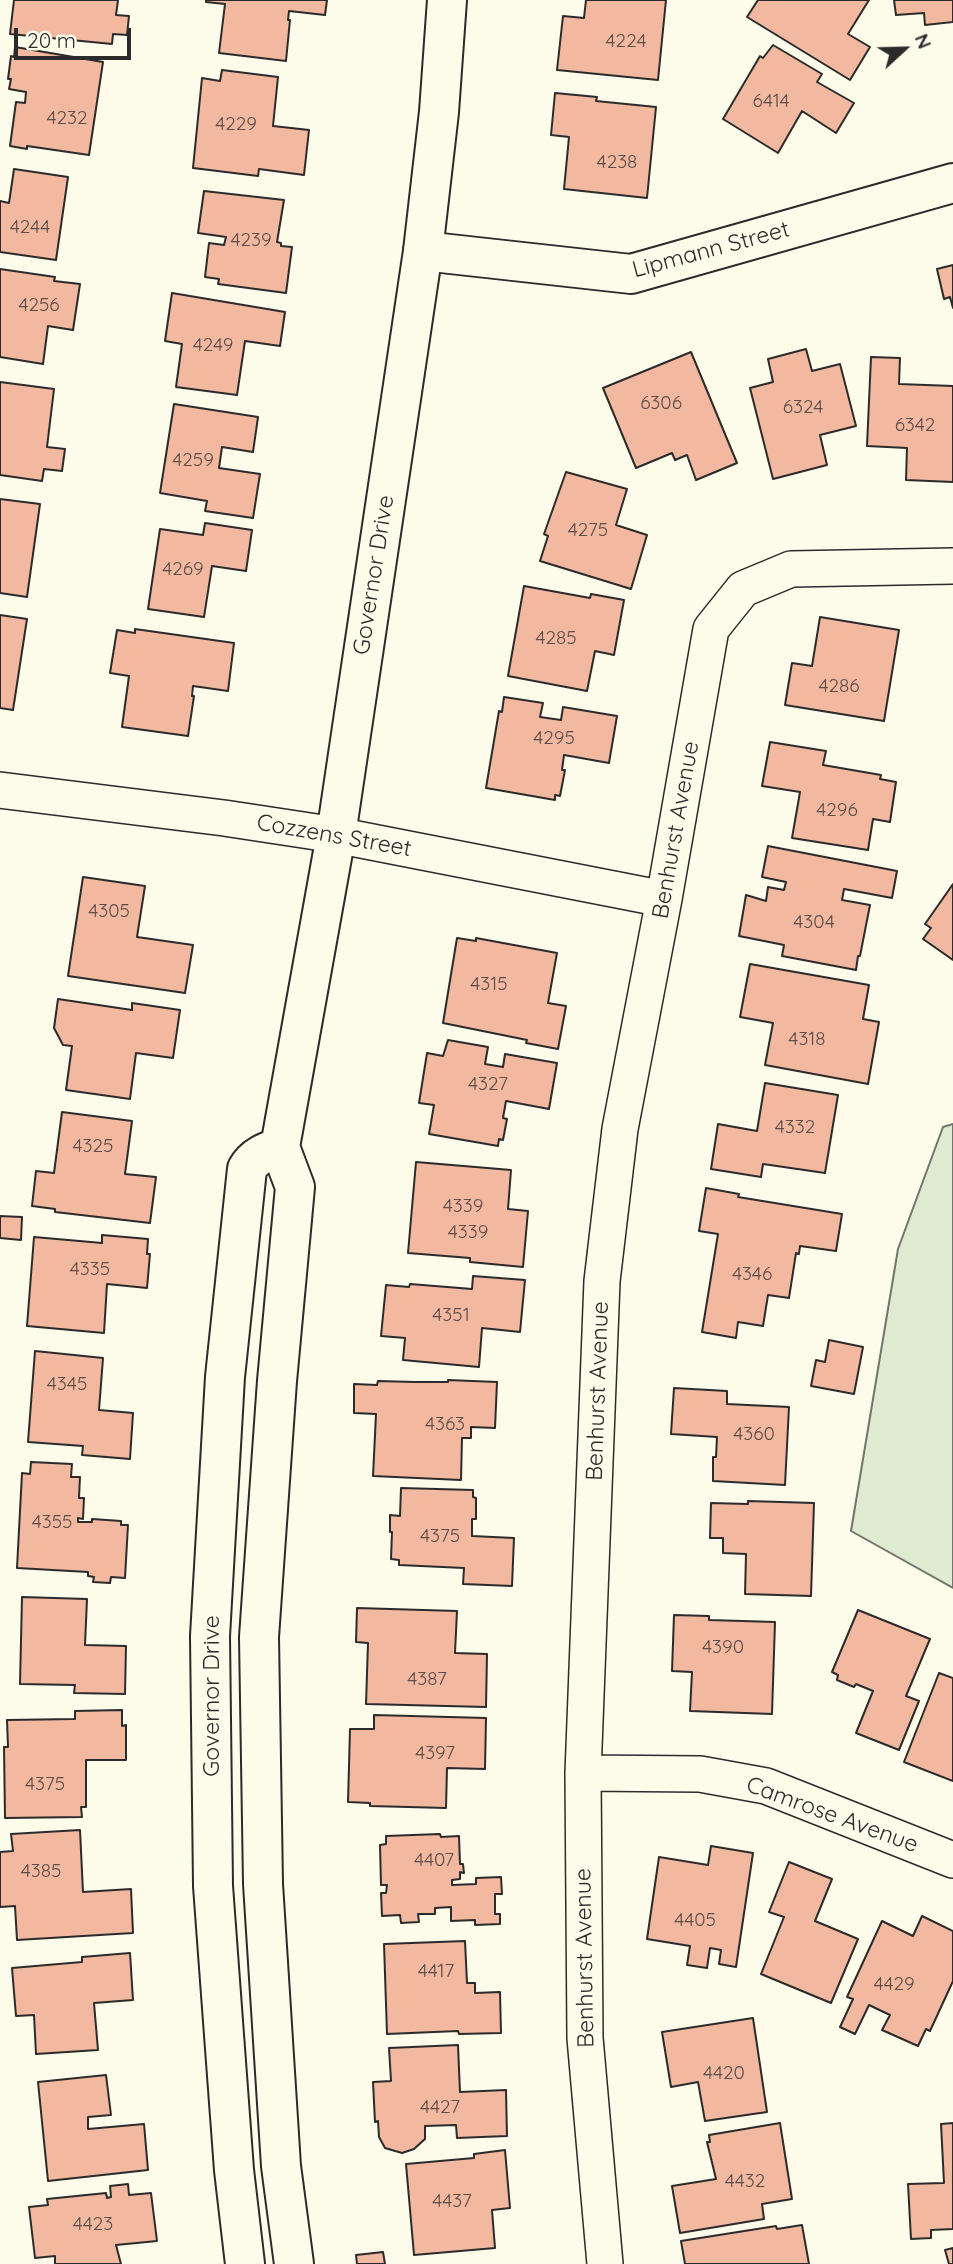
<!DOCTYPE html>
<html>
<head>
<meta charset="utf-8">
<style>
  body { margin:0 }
  #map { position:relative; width:953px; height:2264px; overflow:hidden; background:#fdfbea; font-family:Quicksand,sans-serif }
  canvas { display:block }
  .north { position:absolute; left:869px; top:14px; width:70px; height:70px; -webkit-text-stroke:5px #fdfbea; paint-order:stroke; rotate:68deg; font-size:19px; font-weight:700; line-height:28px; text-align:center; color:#2b2b2b }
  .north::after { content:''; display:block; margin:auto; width:24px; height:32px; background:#2b2b2b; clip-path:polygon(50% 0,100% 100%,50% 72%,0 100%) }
  .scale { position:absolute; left:14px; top:28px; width:117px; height:32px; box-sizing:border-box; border:4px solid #2b2b2b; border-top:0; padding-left:9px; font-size:21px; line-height:24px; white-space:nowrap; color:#2b2b2b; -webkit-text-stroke:5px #fdfbea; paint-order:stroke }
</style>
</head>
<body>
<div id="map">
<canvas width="953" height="2264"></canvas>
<div class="north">N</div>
<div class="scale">20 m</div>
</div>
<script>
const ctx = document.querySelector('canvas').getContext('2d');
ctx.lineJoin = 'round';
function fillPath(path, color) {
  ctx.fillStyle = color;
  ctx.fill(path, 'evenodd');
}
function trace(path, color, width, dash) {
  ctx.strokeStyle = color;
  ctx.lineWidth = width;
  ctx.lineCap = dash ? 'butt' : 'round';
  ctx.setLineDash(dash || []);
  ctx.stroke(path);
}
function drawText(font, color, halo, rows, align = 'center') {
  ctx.font = font + ' Quicksand,sans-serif';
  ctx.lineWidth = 5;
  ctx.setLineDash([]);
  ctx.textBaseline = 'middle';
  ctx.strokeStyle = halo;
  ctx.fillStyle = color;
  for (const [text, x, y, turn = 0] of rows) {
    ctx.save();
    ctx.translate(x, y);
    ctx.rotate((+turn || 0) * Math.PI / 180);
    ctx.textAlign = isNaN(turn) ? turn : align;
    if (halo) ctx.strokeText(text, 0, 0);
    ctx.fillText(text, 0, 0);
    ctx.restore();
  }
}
const green = new Path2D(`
  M953,1124V1588L851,1531L898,1249L943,1127Z`);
const building = new Path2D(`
  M14,0H118L116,15L129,16L127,35L113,34L112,44L10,34Z
  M206,0H327L325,15L289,11L288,20H290L286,61L219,53L225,4L206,2Z
  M586,0H666L658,80L557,70L563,16L584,18Z
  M758,0H869L848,34L870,47L850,80L747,17Z
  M894,0H953V22L925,25L924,13L896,15Z
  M773,45L822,74L817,82L854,103L836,133L802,111L778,153L723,119L760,56L763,58Z
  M15,47L103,62L89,155L27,146V149L10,146L16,102L25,103L26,92L9,89L11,79H8L11,56L14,57Z
  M222,70L278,77L273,126L309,130L304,175L259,169L258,176L193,168L202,78L220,81Z
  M555,93L597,97L596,101L656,107L647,198L564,189L569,137L551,135Z
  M14,169L68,177L56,260L0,252V201L9,203Z
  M204,191L284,200L277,242L281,243V246L292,247L286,293L218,284L219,279L205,277L209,243L224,245L226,237L198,233Z
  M953,265V308L950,297L944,299L937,269Z
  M0,269L55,277L54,281L80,284L73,330L48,326L43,364L0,357Z
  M172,293L285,312L280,346L245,341L237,395L176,387L182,344L165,341Z
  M806,349L812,371L840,364L856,426L820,435L827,465L773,479L750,388L773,382L768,359Z
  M691,352L737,463L696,480L687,455L675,460L672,453L636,468L603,388Z
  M871,357L900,358L899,384L953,386V482L906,480L907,448L867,446Z
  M0,382L54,389L47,447L65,449L62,471L44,469L42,481L0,475Z
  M174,404L258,417L253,452L222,447L219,468L260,474L253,518L205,511L207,501L160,493Z
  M566,472L627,489L616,525L647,535L631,589L540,561L548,536L544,534Z
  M0,499L40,504L27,597L0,593Z
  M205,523L252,530L246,571L212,566L204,617L148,609L160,529L203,535Z
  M524,586L590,598L591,594L624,600L614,655L595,651L587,691L508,676Z
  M0,615L27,619L13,710L0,708Z
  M820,617L899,630L884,721L785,705L792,663L812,666Z
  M135,629L234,643L228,691L193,686L192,696H194L188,736L122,727L129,676L110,673L117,630L135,633Z
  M504,697L543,703L540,717L561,720L563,707L617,716L609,763L564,755L562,770H565L560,796L555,795V800L486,788L499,711L502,712Z
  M770,742L826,751L823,765L881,775L880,779L896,782L890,822L873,819L868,850L792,838L800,792L762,786Z
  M768,846L897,871L892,898L844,889L842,900L870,905L860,956H858L856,970L782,956L784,945L739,936L746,895L766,901L768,887L784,890L786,882L762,877Z
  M83,877L145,886L137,937L193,945L185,993L68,976Z
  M953,884V960L923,939L931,928L925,924Z
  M457,938L476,941V938L557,953L548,1003L566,1006L558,1049L526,1043L527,1040L443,1023Z
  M750,964L869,985L863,1019L879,1022L868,1084L765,1065L773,1023L740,1017Z
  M58,999L132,1010V1003L180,1010L173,1058L136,1053L130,1099L66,1090L72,1046L63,1045L54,1028Z
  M448,1040L488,1047L485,1064L503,1067L505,1054L557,1063L549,1109L506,1101L503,1118L507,1119L503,1140L499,1139L498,1146L429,1134L434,1105L419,1103L427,1053L443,1056Z
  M765,1083L838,1095L825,1173L763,1164L761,1177L711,1169L718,1124L757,1131Z
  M62,1112L132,1121L125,1174L156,1177L150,1223L55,1212V1209L32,1206L36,1171L54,1173Z
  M416,1162L511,1170L508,1209L528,1211L523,1267L470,1262V1258L408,1253Z
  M706,1188L739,1194L738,1197L842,1214L836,1251L800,1246L799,1254L796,1253L789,1298L768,1295L763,1326L738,1322L736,1338L702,1332L718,1234L699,1231Z
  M0,1216L22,1217L21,1240L0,1238Z
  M102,1235L148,1239L147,1254H150L147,1288L107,1284L104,1333L27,1326L34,1237L102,1243Z
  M473,1276L525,1280L520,1332L482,1328L479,1367L403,1360L405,1338L381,1336L386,1285L409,1287L410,1284L472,1289Z
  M829,1340L863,1347L854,1394L811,1386L816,1360L825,1362Z
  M35,1351L103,1358L99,1410L133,1413L130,1459L82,1455L83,1446L28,1442Z
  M448,1380L497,1382L495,1428L471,1427V1438H462L461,1480L373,1476L376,1414L354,1413V1384L377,1385L378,1381L415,1382H448Z
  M674,1388L727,1391V1404L789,1407L785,1485L713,1481V1457H716L717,1437L671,1434Z
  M31,1462L72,1464L71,1477H80L79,1498H84L83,1519L78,1518V1522H92V1519L121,1521V1525H128L125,1578L111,1577L110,1583L93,1582L94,1577L88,1576V1572L17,1568L22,1473L30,1474Z
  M401,1488L473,1490V1497L476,1498V1519H472V1536L514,1538L512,1586L463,1584L464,1568L399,1565V1560L391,1559L392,1532H390V1515L400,1516Z
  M748,1501L814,1503L811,1596L745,1594L746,1554L723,1553V1538H710L711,1503L748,1504Z
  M22,1597L87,1599L85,1645L126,1646L125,1694L74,1693L75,1685L20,1684Z
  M357,1608L457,1611L455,1653L487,1654L486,1707L366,1704L368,1643L356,1642Z
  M858,1610L930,1639L906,1696L919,1701L899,1750L856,1733L873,1691L856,1684L854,1687L837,1680L838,1675L832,1672Z
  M674,1615L709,1616V1620L775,1622L772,1714L690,1711L692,1672L672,1671Z
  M939,1673L953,1678V1781L904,1762Z
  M122,1710V1726L126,1725V1760H86V1807H81L82,1817L5,1818L4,1747H8L7,1720L75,1719V1711Z
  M374,1715L486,1718L485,1769L447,1768L446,1808L370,1806V1803L348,1802L350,1729H374Z
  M80,1830L83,1892L131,1889L133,1933L17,1940L15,1906L0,1907V1852L13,1851L11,1834Z
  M440,1834L441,1837L459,1836L460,1864H463L464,1873L460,1872V1879L452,1880V1885L476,1884V1878L501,1877L502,1894H495V1914H500V1924L475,1925V1920L451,1921V1907L435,1908V1914H418L419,1922L401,1923L400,1915L382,1916L381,1893H386L387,1885H381L380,1845L386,1844V1836Z
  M711,1846L753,1853L736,1967L719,1964L721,1950L710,1948L707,1968L687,1965L690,1946L647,1939L659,1857L708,1865Z
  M789,1862L832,1879L815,1921L858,1939L831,2003L761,1974L784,1917L769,1912Z
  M922,1916L953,1931V1981L930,2031L926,2029L918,2046L882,2030L890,2015L869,2005L855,2034L840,2027L853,1999L847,1997L882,1921L913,1936Z
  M465,1941L467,1983H475V1993L500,1992L501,2033L459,2034L458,2031L387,2034L384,1944Z
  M130,1953L133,2000L94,2003L98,2050L36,2054L34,2015L16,2016L12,1968L82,1962V1957Z
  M753,2018L767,2112L705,2121L698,2082L671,2087L662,2032Z
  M458,2045L460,2092L506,2090L507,2136L457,2138L456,2125L425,2126V2139L414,2149L402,2153L385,2148L379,2137L378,2121L375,2122L373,2082L391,2081L389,2048Z
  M106,2075L111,2115L88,2117V2129L144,2124L148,2170L48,2181L38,2082Z
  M780,2123L792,2199L762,2204L764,2219L680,2233L672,2186L716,2179L707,2142H710L709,2135Z
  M953,2123V2229L931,2230V2238L911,2239L908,2184L944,2183L941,2124Z
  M505,2150L510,2208L492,2210L495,2248L414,2255L406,2164L474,2158V2154Z
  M128,2184L129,2195L151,2193L157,2241L116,2245L121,2264H55V2256L35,2258L29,2207L48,2205L47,2199L106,2193L107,2198L111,2197L110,2186Z
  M802,2225L809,2264H685L681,2241L776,2226L777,2229Z
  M953,2248V2264H949L945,2250Z
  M383,2252L385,2264H357L356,2255Z`);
const minor = new Path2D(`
  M0,790L224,818L336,835L664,899
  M583,1773L700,1774L766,1786L953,1860
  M605,2264L585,2038L583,1773L602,1281L620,1129L664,899L711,629L743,589L791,569L953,566`);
const tertiary = new Path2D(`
  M423,251L631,274L953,183`);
const secondary = new Path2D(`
  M245,2264L234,2170L213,1886L210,1636L225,1377L247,1169C254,1156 266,1152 280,1147
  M294,2264L281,2166L263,1884L259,1637L277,1381L295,1187L280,1147L336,835L423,251L439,112L447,0`);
const numberNames = [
  ["4224",626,41],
  ["6414",771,101],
  ["4232",67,118],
  ["4229",236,124],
  ["4238",617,162],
  ["4244",30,227],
  ["4239",251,240],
  ["4256",39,305],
  ["4249",213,345],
  ["6306",661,403],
  ["6324",803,407],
  ["6342",915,425],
  ["4259",193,460],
  ["4275",588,530],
  ["4269",183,569],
  ["4285",556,638],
  ["4286",839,686],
  ["4295",554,738],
  ["4296",837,810],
  ["4305",109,911],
  ["4304",814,922],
  ["4315",489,984],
  ["4318",807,1039],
  ["4327",488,1084],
  ["4332",795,1127],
  ["4325",93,1146],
  ["4339",463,1206],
  ["4339",468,1232],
  ["4335",90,1269],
  ["4346",752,1274],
  ["4351",451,1315],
  ["4345",67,1384],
  ["4363",445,1424],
  ["4360",754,1434],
  ["4355",52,1522],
  ["4375",440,1536],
  ["4390",723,1647],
  ["4387",427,1679],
  ["4397",435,1753],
  ["4375",45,1784],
  ["4407",434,1860],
  ["4385",41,1871],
  ["4405",695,1920],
  ["4417",436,1971],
  ["4429",894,1984],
  ["4420",724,2073],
  ["4427",440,2107],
  ["4432",745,2181],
  ["4437",452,2201],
  ["4423",93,2224]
];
const streetNames = [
  ["Lipmann Street",711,250,-15],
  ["Governor Drive",374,575,-81],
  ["Benhurst Avenue",676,830,-80],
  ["Cozzens Street",334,836,10],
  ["Benhurst Avenue",598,1391,-88],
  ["Governor Drive",212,1696,-90],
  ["Camrose Avenue",832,1815,20],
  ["Benhurst Avenue",585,1958,-91]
];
fillPath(green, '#deebd1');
trace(green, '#74746e', 2);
fillPath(building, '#f2b8a0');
trace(building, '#2b2b2b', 2);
trace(minor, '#2b2b2b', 38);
trace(tertiary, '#2b2b2b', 42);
trace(secondary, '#2b2b2b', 42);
trace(minor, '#fdfbea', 35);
trace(tertiary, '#fdfbea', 38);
trace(secondary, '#fdfbea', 38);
drawText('19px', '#5d4e48', null, numberNames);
drawText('23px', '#2b2b2b', '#fdfbea', streetNames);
</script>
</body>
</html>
